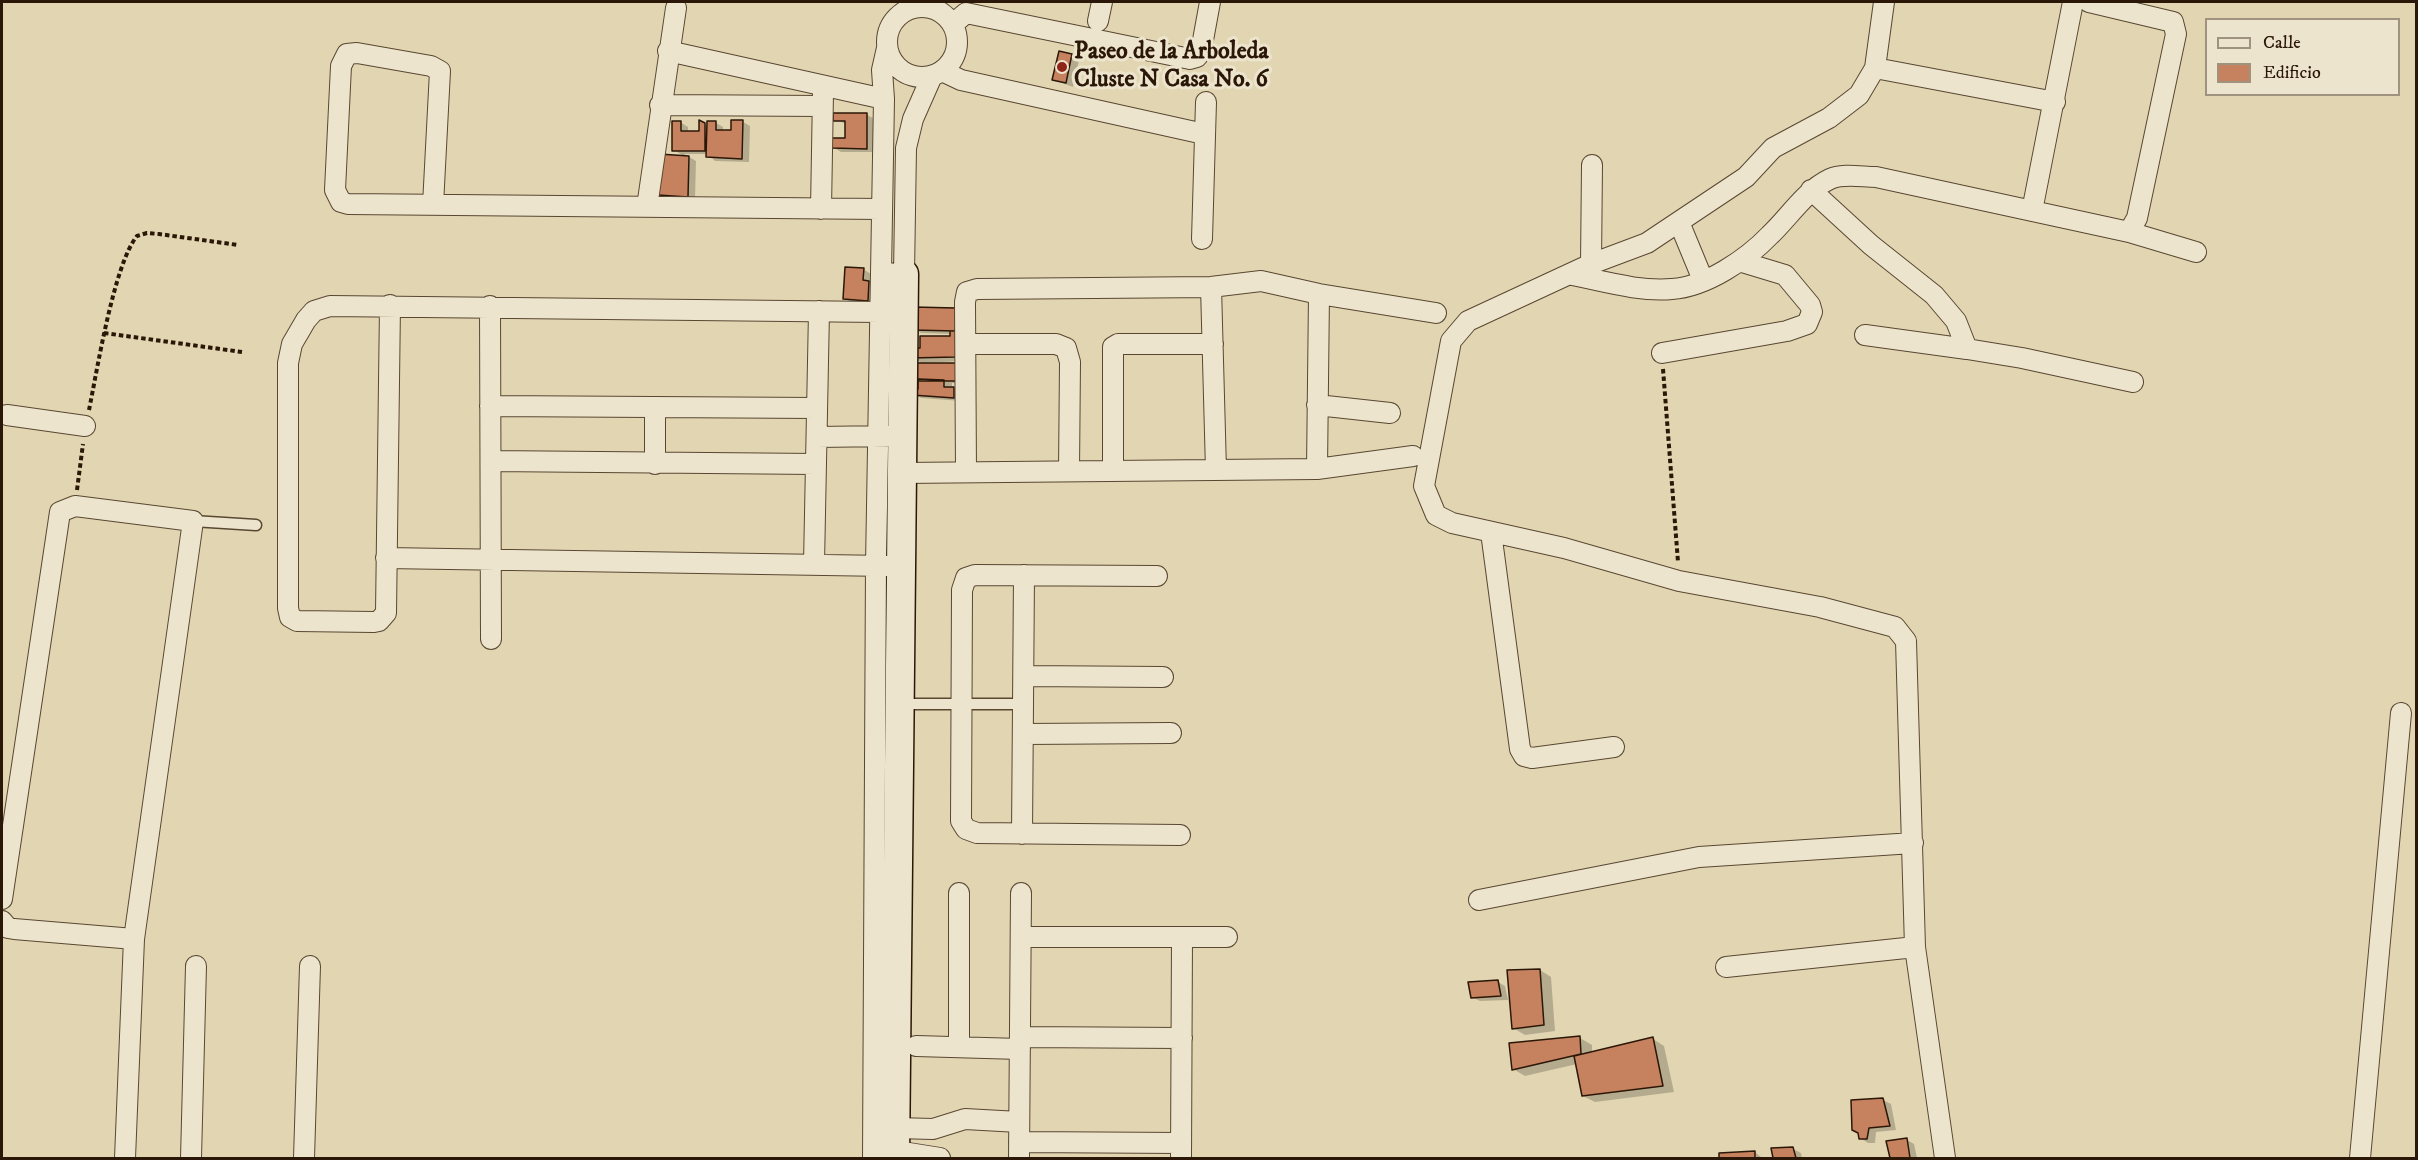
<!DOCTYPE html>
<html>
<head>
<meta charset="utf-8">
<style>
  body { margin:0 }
  #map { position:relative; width:2418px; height:1160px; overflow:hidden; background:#e2d6b2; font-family:"IM FELL DW Pica",serif }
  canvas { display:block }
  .frame { position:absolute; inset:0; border:3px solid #2b1707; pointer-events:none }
  .legend { position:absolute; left:2205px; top:18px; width:195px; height:78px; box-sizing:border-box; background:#ece4cd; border:2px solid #9f927e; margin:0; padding:8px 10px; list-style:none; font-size:18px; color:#2b1707 }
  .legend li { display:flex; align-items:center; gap:12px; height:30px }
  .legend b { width:30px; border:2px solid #9f927e }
</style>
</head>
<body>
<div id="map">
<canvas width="2418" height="1160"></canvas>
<div class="frame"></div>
<ul class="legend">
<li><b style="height:8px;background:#ece4cd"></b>Calle</li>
<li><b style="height:16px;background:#c6815f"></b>Edificio</li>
</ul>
</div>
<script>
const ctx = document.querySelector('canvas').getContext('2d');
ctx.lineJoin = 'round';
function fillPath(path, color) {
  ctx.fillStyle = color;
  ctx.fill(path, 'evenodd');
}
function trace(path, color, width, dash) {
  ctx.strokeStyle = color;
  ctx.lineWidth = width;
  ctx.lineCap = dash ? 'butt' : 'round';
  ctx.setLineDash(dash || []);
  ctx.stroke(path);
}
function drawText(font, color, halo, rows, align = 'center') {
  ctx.font = font + ' "IM FELL DW Pica",serif';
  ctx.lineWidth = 6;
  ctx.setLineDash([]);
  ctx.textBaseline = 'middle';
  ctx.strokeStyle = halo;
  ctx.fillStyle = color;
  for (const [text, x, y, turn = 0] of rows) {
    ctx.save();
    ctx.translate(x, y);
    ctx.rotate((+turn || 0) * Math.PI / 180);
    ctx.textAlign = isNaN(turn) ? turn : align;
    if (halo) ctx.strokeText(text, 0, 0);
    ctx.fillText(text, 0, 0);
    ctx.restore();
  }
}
const shadow = new Path2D(`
  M1072,56L1079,60L1073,87L1054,80Z
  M835,114L867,115L875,119L874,152H841L833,147L846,139L847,124L835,120Z
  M680,122L688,127V133H700L704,124L709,127L716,123L723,127V131L732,132L743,122L750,126L749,162L715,161L708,154H684L696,161L695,200L667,199L660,195L685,157L674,150Z
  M863,269L871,274L870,283L876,287L875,304L852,303L845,298Z
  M956,309L963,361L922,363L912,357L922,349L952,338V334L921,333L914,329Z
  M956,365L963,384L952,383V388L961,393V401L921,398L913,394L919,391V383L913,380Z
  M1540,970L1551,977L1555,1031L1525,1035L1513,1028Z
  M1498,982L1505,986L1508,1000L1480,1001L1472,997Z
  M1580,1038L1592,1045V1053L1653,1039L1664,1046L1674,1092L1595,1102L1583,1096L1577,1064L1525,1076L1513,1069Z
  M1883,1100L1891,1104L1896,1130L1876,1132L1875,1143H1868L1860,1138Z
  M1907,1140L1914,1144L1917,1158H1891L1888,1143Z
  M1773,1149H1793L1801,1153L1802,1158H1774Z
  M1755,1152L1762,1158H1721L1720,1154Z`);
const building = new Path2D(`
  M1059,51L1072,54L1066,83L1052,80Z
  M833,113H867V149L832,148V138H845V121H833Z
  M699,120L705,123V151H672V121H681V131H699Z
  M731,120H743L742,159L706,157L707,121H716V130H731Z
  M659,154L689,156L688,197L658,195Z
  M845,267L864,268L863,280L869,281L868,301L843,299Z
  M913,307L956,308V331L912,330Z
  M950,331H956V357L910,358V348H920V336H950Z
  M911,363H956V381H911Z
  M918,379L944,380V387H954V398L912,395V389H918Z
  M1540,969L1544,1025L1512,1029L1507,970Z
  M1498,980L1501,996L1471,998L1468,982Z
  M1580,1036L1581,1054L1512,1070L1509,1043Z
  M1653,1037L1663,1086L1582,1096L1574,1056Z
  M1883,1098L1890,1126L1869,1128L1867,1139H1859L1858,1133L1852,1130L1851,1100Z
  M1907,1138L1910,1158H1890L1886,1141Z
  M1793,1147L1796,1158H1773L1771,1148Z
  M1755,1151V1158H1719V1153Z`);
const path = new Path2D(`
  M104,333L242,352
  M1663,369L1678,562
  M89,410C97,371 114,264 137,236L147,233L159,234L238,245
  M77,490L83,444`);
const lane = new Path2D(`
  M193,521L256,525
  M900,704H1023`);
const street = new Path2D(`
  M1884,2L1875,68L1859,95L1829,118L1773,148L1746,177L1647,243L1591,264L1468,321L1451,341L1424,486L1436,515L1452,523L1564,548L1679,581L1820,607L1895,627L1906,641L1915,947L1945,1158
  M2089,2L2173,22L2176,34L2137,218L2129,232
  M887 42a35 35 0 1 1 70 0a35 35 0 1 1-70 0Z
  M1098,21L1102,2
  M953,24L966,13L1190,59L1197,57L1201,51L1210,2
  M887,48L882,70L884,99L881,273L904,274L906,148L913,119L932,76
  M668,51L884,99
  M1875,68L2055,102
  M942,71L961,80L1204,134
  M660,105L822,106
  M1811,190L1871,245L1934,295L1956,321L1967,349L2022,358L2133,382
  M433,205L440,71L431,66L357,53L347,54L341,66L335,190L341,202L348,204L881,209
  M647,207L676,8
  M821,209L823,93
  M2032,211L2073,2
  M1679,222L1703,280
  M1202,239L1206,102
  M1591,264L1592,165
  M1572,275C1603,281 1639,292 1672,289C1706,287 1747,259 1770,235C1790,216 1805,191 1830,179C1843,173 1862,177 1876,177L2129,232L2196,252
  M1211,287L1216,470
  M390,305L386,613L379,621L374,622L297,621L290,617L288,608V363L292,344L306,320L314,311L330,306L879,312
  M490,306L491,639
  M1865,335L1967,349
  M967,344H1056L1066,348L1070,362L1069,471
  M1662,353L1787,331L1807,324L1812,312L1810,305L1785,275L1742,262
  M1317,405L1390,413
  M490,406L817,408
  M7,415L85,426
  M817,437L889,436
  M491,461L816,464
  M655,464V408
  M1113,469V347L1118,344H1213
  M1317,469L1319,294
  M966,472L965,302L967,292L977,289L1211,287L1261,281L1319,294L1436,313
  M902,473L1317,469L1413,456
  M1491,532L1520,749L1524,756L1532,758L1614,747
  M386,558L887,566
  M814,564L819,311
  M1157,576L975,575L966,578L962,590L961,821L966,829L977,833L1180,835
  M1024,676L1163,677
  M1024,734L1171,733
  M1022,834L1024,575
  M2,899L60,512L75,506L193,521L134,939L125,1158
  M1479,900L1699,857L1913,843
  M2,921L8,928L14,929L134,939
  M1022,937H1227
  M1726,967L1915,947
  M1020,1037L1182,1038
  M916,1046L1020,1049
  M959,1047V893
  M896,1128L933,1129L965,1119L1019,1122
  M1019,1142L1181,1143
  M896,1151L940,1158
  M191,1158L196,966
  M304,1158L310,966
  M873,1158L876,565L881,273
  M1019,1158L1021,893
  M1181,1158L1182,937
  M2360,1158L2401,713`);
const secondary = new Path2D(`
  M895,1158L904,274`);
const markers = [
  [1062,67,6,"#8f2418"]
];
const poiNames = [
  ["Paseo de la Arboleda",1074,53],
  ["Cluste N Casa No. 6",1074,81]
];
fillPath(shadow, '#0003');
fillPath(building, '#c6815f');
trace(building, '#2b1707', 1.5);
trace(lane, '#594732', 13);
trace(street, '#594732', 22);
trace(secondary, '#2b1707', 31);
trace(path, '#2b1707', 4, [4.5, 3]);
trace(lane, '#ece4cd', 10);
trace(street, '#ece4cd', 20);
trace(secondary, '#ece4cd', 28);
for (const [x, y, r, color] of markers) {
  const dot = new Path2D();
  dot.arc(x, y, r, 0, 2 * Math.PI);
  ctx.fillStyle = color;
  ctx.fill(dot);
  trace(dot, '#ece4cd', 2);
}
drawText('bold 24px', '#2b1707', '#ece4cd', poiNames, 'left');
</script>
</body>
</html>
